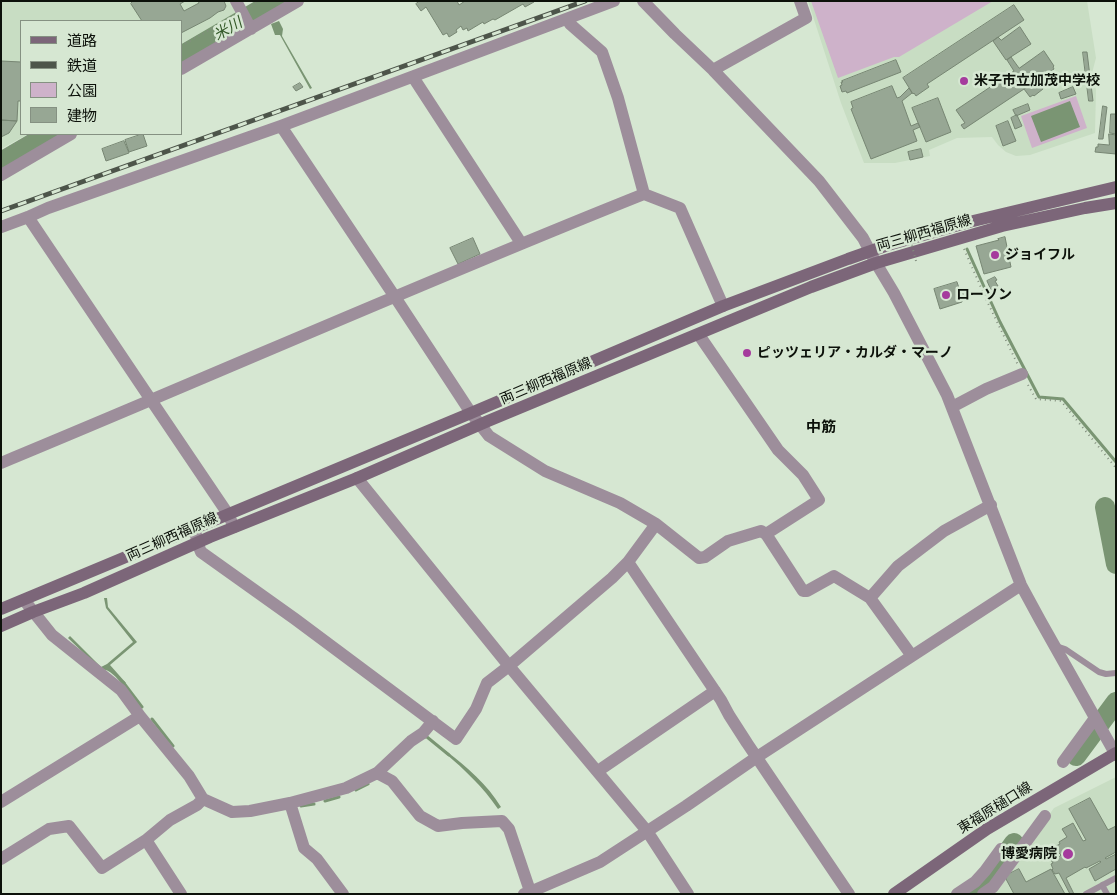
<!DOCTYPE html>
<html>
<head>
<meta charset="utf-8">
<style>
  body { margin:0 }
  #map { position:relative; width:1117px; height:895px; overflow:hidden; background:#d6e7d2; font-family:Inter,"Noto Sans JP",sans-serif }
  canvas { display:block }
  .frame { position:absolute; inset:0; border:2px solid #0c110a; pointer-events:none }
  .legend { position:absolute; left:20px; top:20px; width:162px; height:115px; box-sizing:border-box; background:#d6e7d2; border:1px solid #859182; margin:0; padding:6px 9px; list-style:none; font-size:15px; color:#0c110a }
  .legend li { display:flex; align-items:center; gap:10px; height:25px }
  .legend b { width:25px; border:1px solid #859182 }
</style>
</head>
<body>
<div id="map">
<canvas width="1117" height="895"></canvas>
<div class="frame"></div>
<ul class="legend">
<li><b style="height:6px;background:#7c6679"></b>道路</li>
<li><b style="height:6px;background:#4d554a"></b>鉄道</li>
<li><b style="height:14px;background:#ceb2ca"></b>公園</li>
<li><b style="height:14px;background:#97a794"></b>建物</li>
</ul>
</div>
<script>
const ctx = document.querySelector('canvas').getContext('2d');
ctx.lineJoin = 'round';
function fillPath(path, color) {
  ctx.fillStyle = color;
  ctx.fill(path, 'evenodd');
}
function trace(path, color, width, dash) {
  ctx.strokeStyle = color;
  ctx.lineWidth = width;
  ctx.lineCap = dash ? 'butt' : 'round';
  ctx.setLineDash(dash || []);
  ctx.stroke(path);
}
function drawText(font, color, halo, rows, align = 'center') {
  ctx.font = font + ' Inter,"Noto Sans JP",sans-serif';
  ctx.lineWidth = 5;
  ctx.setLineDash([]);
  ctx.textBaseline = 'middle';
  ctx.strokeStyle = halo;
  ctx.fillStyle = color;
  for (const [text, x, y, turn = 0] of rows) {
    ctx.save();
    ctx.translate(x, y);
    ctx.rotate((+turn || 0) * Math.PI / 180);
    ctx.textAlign = isNaN(turn) ? turn : align;
    if (halo) ctx.strokeText(text, 0, 0);
    ctx.fillText(text, 0, 0);
    ctx.restore();
  }
}
const built = new Path2D(`
  M1,1H232L235,13L181,44V21H21V134H28L1,149Z
  M808,1H1087L1096,58L1092,73L1096,90L1095,133L1030,155L1016,156L1006,152L998,145L992,137L957,138L929,150L930,156L895,163H864L841,103Z
  M1116,777V894H989L997,888L1054,808Z`);
const green = new Path2D(`
  M811,1H993L899,57H894L838,78Z
  M1076,96L1087,128L1032,148L1021,116Z`);
const water = new Path2D(`
  M279,21L283,29L282,36L312,88L310,89L280,35H275L271,24Z
  M1070,101L1080,127L1041,142L1031,116Z
  M104,598H107L108,607L137,642L110,665L126,683L123,685C116,678 111,669 100,669L68,638L70,636L101,667L107,664L133,642L106,608Z
  M446,751C467,767 487,784 501,807L498,809C483,787 465,770 445,753Z`);
const stream = new Path2D(`
  M967,249L1000,322L1039,397L1063,399L1116,462
  M123,682L142,707
  M152,719L173,746
  M424,737H427L449,755
  M356,790L368,784
  M325,801L339,797
  M301,806L314,804`);
const river = new Path2D(`
  M181,56L275,1
  M1,162L49,134
  M1105,507L1116,564
  M1076,756L1116,702
  M968,894L986,882L1014,843`);
const building = new Path2D(`
  M133,1H185L180,4L184,11L199,3L198,1H224L226,6L224,10L218,12L210,18L181,33V21H142L131,4Z
  M420,1H457L459,5L465,1H533L534,2L525,7L523,4L495,20L493,19L484,24L483,22L468,31L467,28L463,30L461,26L456,30L457,32L449,37L447,33L443,35L426,7L421,11L416,4Z
  M1014,5L1024,20L927,84L929,87L916,96L914,93L913,94L903,78Z
  M1020,27L1031,44L1006,60L993,41L998,37L1001,40Z
  M1044,51L1054,66L1053,67L1054,69L964,129L961,125L965,123L956,110L1014,71L1007,60L1011,57L1019,68Z
  M1083,52H1087L1093,101H1089Z
  M896,60L901,72L847,93L846,91L842,92L840,86L842,85L841,82H843L842,81Z
  M1,61L21,62V101H18L17,121L1,120Z
  M1037,81L1043,89L1034,96L1033,95L1030,97L1024,89Z
  M300,83L303,87L296,91L293,87Z
  M892,86L897,98L900,97L909,88L912,93L902,101L911,126L918,123L920,127L913,130L917,141L871,159L851,109L853,108L851,102Z
  M1073,87L1076,94L1061,99L1059,93Z
  M938,98L951,132L926,142L912,108Z
  M1028,104L1030,110L1016,116L1013,110Z
  M1103,106L1107,107L1103,139H1099Z
  M1111,114H1116V134L1110,133Z
  M1017,115L1022,126L1015,129L1011,118Z
  M1,120L17,121L9,133L1,137Z
  M1008,121L1016,141L1003,146L996,126Z
  M143,134L147,146L129,152L125,140Z
  M1109,134L1116,135V154L1095,152L1096,147H1098V144L1109,145Z
  M124,141L129,153L106,161L102,149Z
  M921,149L923,157L910,160L908,152Z
  M1005,237L1011,267L984,274L976,246L999,240L998,239Z
  M473,238L480,254L458,264L450,248Z
  M995,277L997,280L995,281L998,286L991,290L987,281Z
  M957,282L960,291L962,290L965,300H962V302L940,309L934,289Z
  M1090,798L1108,830L1116,826V852L1105,858L1106,859L1116,854V869L1095,881L1089,869L1101,862L1100,861L1086,868L1085,867L1066,878L1074,894H1070L1059,873L1055,874L1052,870L1053,869L1051,864L1053,863L1051,860L1054,859L1053,857L1057,854L1059,857L1061,855L1056,850L1057,849L1056,846L1060,844L1059,842L1067,837L1062,829L1073,823L1083,841L1086,840L1069,809Z
  M1019,869L1026,882L1051,869L1065,894H1014L1006,879L1007,875Z`);
const path = new Path2D(`
  M251,6L259,1
  M181,46L231,18
  M1,152L32,134
  M964,249L987,301L1018,365
  M1028,385L1036,399L1061,401L1116,468
  M1113,517L1116,528
  M1110,721L1116,713`);
const service = new Path2D(`
  M1056,646L1065,649L1099,672L1106,674L1116,673
  M1102,885L1107,894
  M1086,894L1116,878`);
const minor = new Path2D(`
  M236,1L251,29
  M643,1L675,34L713,70L819,181L863,238L876,263L894,293L947,395L1021,585L1040,620L1116,755
  M567,19L570,24L602,52L618,98L644,194
  M181,69L298,1
  M713,70L806,18L800,1
  M413,77L521,243
  M281,126L395,297L471,413L489,436L545,471L620,503L656,524L628,562
  M1,175L71,134
  M28,217L151,400L228,514L234,527
  M1,227L28,217L48,208L281,126L614,1
  M699,335L778,450L803,475L819,500L766,534
  M952,407L986,389L1022,374
  M1,463C216,374 428,280 644,194L680,208L723,306
  M357,478L509,666L647,831L688,894
  M656,524L699,558L705,557L728,541L761,531L766,534L803,591H807L834,576L870,598L912,656
  M195,528L197,542L201,552L295,619L456,739L476,709L487,683L509,666L612,578L628,562L721,700L729,715L747,743L849,894
  M870,598L898,566L944,531L991,505
  M24,600L52,635L121,690L140,716L189,776L203,799L232,812L250,811L290,803L346,788L377,773L411,741L423,733L433,721
  M1063,762L1095,718
  M598,771L715,691
  M377,773L392,781L420,816L438,826L462,823L502,821L509,829L531,894
  M1,802L140,716
  M290,803L304,848L317,859L343,894
  M146,840L181,894
  M1,859L49,829L69,826L102,868L146,840L170,820L197,805L203,799
  M524,894L530,892L600,862L686,806L757,757L1021,585
  M957,894L975,882L985,871L1001,849
  M983,894L993,887L1045,816`);
const secondary = new Path2D(`
  M1,609L471,413L723,306L848,259L888,245L969,222L1116,187
  M1,626L33,612L84,593L210,537L357,478L488,421L811,287L876,263L1002,226L1085,208L1116,203
  M894,894L987,829L1116,753`);
const rail = new Path2D(`
  M1,211L585,1`);
const pathBridge = new Path2D(`
  M908,231L916,261`);
const markers = [
  [964,81,5,"#a53b9d"],
  [995,255,5,"#a53b9d"],
  [946,295,5,"#a53b9d"],
  [747,353,5,"#a53b9d"],
  [1068,854,6,"#a53b9d"]
];
const poiNames = [
  ["米子市立加茂中学校",974,81],
  ["ジョイフル",1005,255],
  ["ローソン",956,295],
  ["ピッツェリア・カルダ・マーノ",757,353],
  ["博愛病院",1057,854,"right"]
];
const streetNames = [
  ["両三柳西福原線",924,233,-16],
  ["両三柳西福原線",546,381,-23],
  ["両三柳西福原線",172,537,-24],
  ["東福原樋口線",995,808,-32]
];
const waterNames = [
  ["米川",228,29,-30]
];
const neighbourhoodNames = [
  ["中筋",821,427]
];
fillPath(built, '#c8ddc3');
fillPath(green, '#ceb2ca');
fillPath(water, '#7a9573');
trace(stream, '#7a9573', 3);
trace(river, '#7a9573', 20);
fillPath(building, '#97a794');
trace(building, '#778673', 1);
trace(path, '#828e7e', 2, [1, 4]);
trace(service, '#9d8e9b', 6);
trace(minor, '#9d8e9b', 12);
trace(secondary, '#7c6679', 12);
trace(rail, '#4d554a', 5);
trace(rail, '#d6e7d2', 3, [9]);
trace(pathBridge, '#828e7e', 2, [1, 4]);
for (const [x, y, r, color] of markers) {
  const dot = new Path2D();
  dot.arc(x, y, r, 0, 2 * Math.PI);
  ctx.fillStyle = color;
  ctx.fill(dot);
  trace(dot, '#d6e7d2', 2);
}
drawText('bold 14px', '#0c110a', '#d6e7d2', poiNames, 'left');
drawText('14px', '#0c110a', '#d6e7d2', streetNames);
drawText('italic 15px', '#325827', '#d6e7d2', waterNames);
drawText('bold 15px', '#0c110a', '#d6e7d2', neighbourhoodNames);
</script>
</body>
</html>
